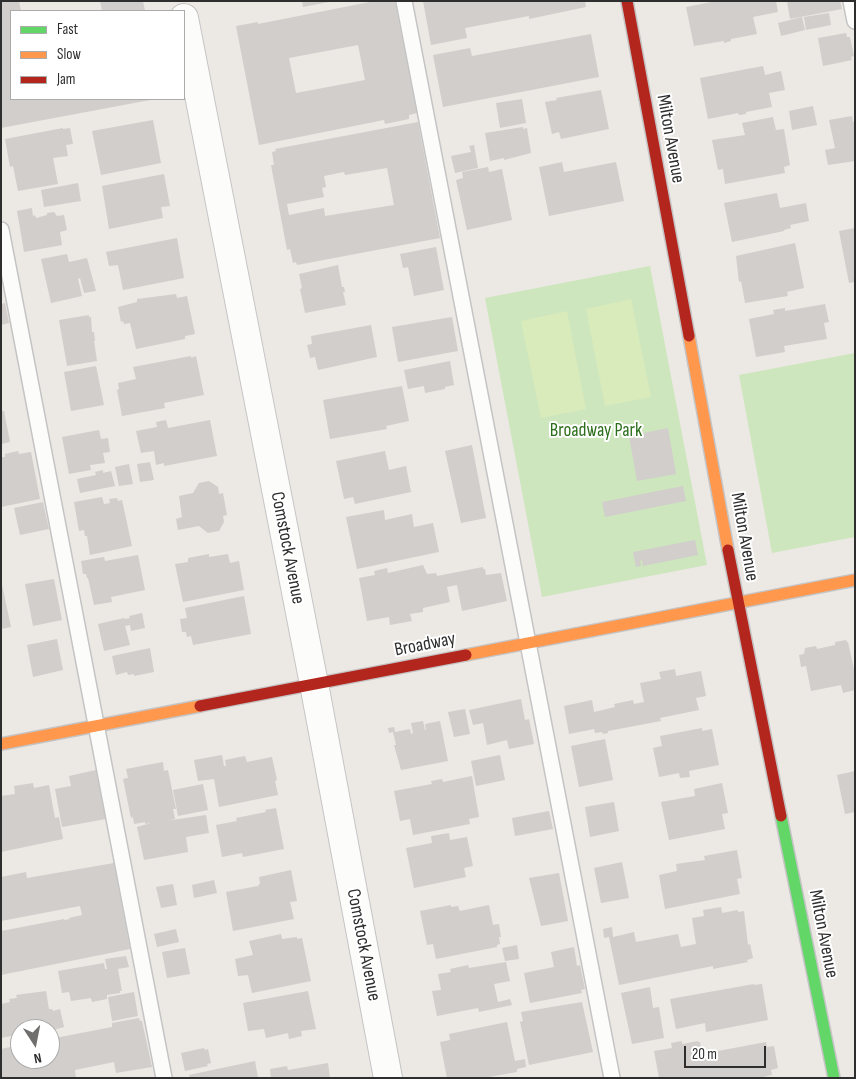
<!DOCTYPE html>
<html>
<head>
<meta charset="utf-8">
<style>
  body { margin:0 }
  #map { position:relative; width:856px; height:1079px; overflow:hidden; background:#ece8e4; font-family:"Sofia Sans Condensed",sans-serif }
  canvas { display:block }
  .frame { position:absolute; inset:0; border:2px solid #2e2e2e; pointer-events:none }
  .legend { position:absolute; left:10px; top:10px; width:175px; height:90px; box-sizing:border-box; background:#fff; border:1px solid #ababab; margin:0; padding:6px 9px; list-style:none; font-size:15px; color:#2e2e2e }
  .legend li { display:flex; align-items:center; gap:10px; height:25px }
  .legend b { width:25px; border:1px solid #ababab }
  .north { position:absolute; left:10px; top:1019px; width:50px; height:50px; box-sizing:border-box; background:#fff; border:1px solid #ababab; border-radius:50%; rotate:169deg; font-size:14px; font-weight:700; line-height:20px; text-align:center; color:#2e2e2e }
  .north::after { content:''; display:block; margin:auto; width:18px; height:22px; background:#706f6e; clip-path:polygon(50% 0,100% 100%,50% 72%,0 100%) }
  .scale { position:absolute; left:684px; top:1046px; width:82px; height:22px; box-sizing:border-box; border:2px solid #2e2e2e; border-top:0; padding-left:6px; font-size:15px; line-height:18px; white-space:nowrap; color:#2e2e2e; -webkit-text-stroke:4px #fff; paint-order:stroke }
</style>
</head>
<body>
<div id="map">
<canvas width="856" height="1079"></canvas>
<div class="frame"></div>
<ul class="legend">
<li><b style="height:6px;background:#63d668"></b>Fast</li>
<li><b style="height:6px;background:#ff974d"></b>Slow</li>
<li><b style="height:6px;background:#b3261e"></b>Jam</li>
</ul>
<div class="north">N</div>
<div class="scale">20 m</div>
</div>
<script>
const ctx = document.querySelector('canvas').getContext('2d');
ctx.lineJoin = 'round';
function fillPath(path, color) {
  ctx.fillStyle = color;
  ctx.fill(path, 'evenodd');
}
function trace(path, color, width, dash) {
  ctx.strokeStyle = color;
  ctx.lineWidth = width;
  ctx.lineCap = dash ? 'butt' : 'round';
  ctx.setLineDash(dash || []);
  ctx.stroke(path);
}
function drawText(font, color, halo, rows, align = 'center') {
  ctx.font = font + ' "Sofia Sans Condensed",sans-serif';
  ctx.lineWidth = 4;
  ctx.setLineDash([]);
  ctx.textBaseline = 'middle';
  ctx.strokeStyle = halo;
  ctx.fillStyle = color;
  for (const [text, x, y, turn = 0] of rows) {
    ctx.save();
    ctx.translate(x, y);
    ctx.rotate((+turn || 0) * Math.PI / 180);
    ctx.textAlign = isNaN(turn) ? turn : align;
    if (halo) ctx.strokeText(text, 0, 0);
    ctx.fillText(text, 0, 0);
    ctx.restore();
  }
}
const green = new Path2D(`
  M650,266L707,565L542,597L485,298Z
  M855,353V537L772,553L739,375Z`);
const pitch = new Path2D(`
  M631,299L651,397L605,406L586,309Z
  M567,311L586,409L541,418L521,321Z`);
const building = new Path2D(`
  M1,1H19L21,11H11V99L150,100L1,128Z
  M100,1H143L145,11H102Z
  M302,1H329V2L303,7Z
  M375,1H395L417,113L409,115V119L385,124L384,120L259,145L236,26L258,22V24ZM358,45L365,80L296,93L289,58Z
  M423,1H585L586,7L529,19V16L465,28L467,38L431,45Z
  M717,1H776L778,12L753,17L757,34L731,39V41L724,43V41L694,46L686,7Z
  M787,1H840L842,9L790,19Z
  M829,13L831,25L806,30L804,17Z
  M802,17L805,30L781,36L778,23Z
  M846,33L847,37H850L854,56L851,57L852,60L823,66L818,38Z
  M591,34L599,77L443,107L433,55L470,48L472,56Z
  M763,66L765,75L781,71L785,90L769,93L772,107L746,112V114L739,115L738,113L708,119L700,78Z
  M601,90L609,129L561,139L559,132L552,134L545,102L557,100L556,98Z
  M522,99L526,123L500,128L496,103Z
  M813,106L817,125L792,130L789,111Z
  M852,116L853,122H855V161L828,165L825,150L835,148L829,120Z
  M773,117L776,130L784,129L790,165L784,167L785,173L725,184L723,169L718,170L712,140L745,135L742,123Z
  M153,120L161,163L101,175L92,131Z
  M418,122L440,238L297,265L296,262L293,263L290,249L287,250L271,165H274L272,152L276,151L275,149ZM387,168L394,205L325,216L324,208L289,215L287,204L324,197L322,188L326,187L324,176L344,172L345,175Z
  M523,127V129L527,128L531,153L504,160V158L490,161L485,133Z
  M63,128V129L70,128L73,144L66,145L68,156L53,158L58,184L18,191L13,166L10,167L5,139Z
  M474,145L478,168L455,173L451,156L471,152L469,146Z
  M562,162L564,172L616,162L624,201L549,216L539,167Z
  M488,167L489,172L502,169L512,220L467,230L456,180L463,178L462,172Z
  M164,174L170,206L161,207L163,218L109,229L102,186Z
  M78,183L81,201L44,207L41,190Z
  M777,193L780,208L806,203L809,221L790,225L791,228L784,230V231L732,242L724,203Z
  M32,208L33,216L35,215L36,218L47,215V213L54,212L57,216L64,215L67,230L60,232L62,245L24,252L17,211Z
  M855,228V282L849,283L839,231Z
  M177,238L184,278L123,290L118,265L109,266L106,252Z
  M795,243L804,288L787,292L788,296L745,303L741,281L739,282L736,256Z
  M436,247L444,290L414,296L408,267L403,268L400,254Z
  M67,254L69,262L87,258L96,291L84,293L80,278L78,279L82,296L51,303L41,259Z
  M338,265L342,287H344L345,292H343L346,305L305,313L300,289L302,288L299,274Z
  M176,294L177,298L187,296L195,334L185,336V339L136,349L130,323L124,324L123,321L121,322L118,307L137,302V299Z
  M5,303L9,323L1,325V304Z
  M825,304L829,322L824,323L827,339L784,346L785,352L756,357L749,319L774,314L773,310L785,308V311Z
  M89,315V317H91L92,332H94L95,341H94L97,361L67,366L59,320Z
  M452,317L458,351L398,362L392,327Z
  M371,325L377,357L318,370L315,357L310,358L307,345L312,344L311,336Z
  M191,356V358L196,356L204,395L164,403L165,408L122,416L117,390L119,389L118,383L136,379L133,367Z
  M450,361L454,385L445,387V389L425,393L424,386L408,389L404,370Z
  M96,366L104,405L71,411L64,372Z
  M402,386L409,421L386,426L387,429L330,439L323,400Z
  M1,411H4L10,442L1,444Z
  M166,420L168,428L210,420L217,456L164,466V463L156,465L154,451L141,453L136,431L157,427L156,422Z
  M668,428L676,474L637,481L629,436Z
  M99,430L101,439L108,438L110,452L103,453L105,463L90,465L91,470L69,474L62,437Z
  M472,445L486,518L461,523L445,451Z
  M18,451L19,454L31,452L40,499L1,507V457H5V454Z
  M385,451L389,470L406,466L411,492L355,504L353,497L344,499L336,461Z
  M150,462L154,480L140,482L137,464Z
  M129,464L133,484L119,486L115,467Z
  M103,470V473L111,471L115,486L80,493L77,479L96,475L95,472Z
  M209,481L218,487L219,494L223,493L227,515L223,516L224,522L219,531L208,533L199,526L178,530L176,519L182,517L179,496L193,493L199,483Z
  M683,486L686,501L605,517L602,502Z
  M102,497L104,504L110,503L109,499L117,498L118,501L122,500L132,546L90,555L87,536H85L84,530L79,531L74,502Z
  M43,502L49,529L20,535L14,508Z
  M384,510L385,520L412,514L414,527L433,523L439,552L357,569L346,517Z
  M695,540L698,555L643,566L642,560L640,561L641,566L636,567L633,552Z
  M209,554V557L228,554L230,563L239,561L244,590L183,602L175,564L188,562V558Z
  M138,555L145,590L111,597L112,602L94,605L88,578H87L86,574H83L81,561L104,557L105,561Z
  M423,565L427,574L436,573L437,576L483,567V569H485L486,575L501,573L507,601L462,611L457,585L447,587L450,602L423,608V612L410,614L412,621L390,625L389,617L367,621L359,578L375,575L374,571L387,568L388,573Z
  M54,579L62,620L33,626L25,584Z
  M1,580L11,627L1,629Z
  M244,596L251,634L193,645L191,636L187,637L186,632H182L180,619L187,618L185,608Z
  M142,613L145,628L131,631L130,625L125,626L130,645L104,651L98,624L124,618L125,619L130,618L129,616Z
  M57,639L63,670L33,677L27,645Z
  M846,640L847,642H848L855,674V690L843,693L841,685L811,691L806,666L801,667L799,655L804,654L805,648L816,646L817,649L835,645V642Z
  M150,648L154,672L134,676V674L128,675L127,672L116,675L112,656Z
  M675,669L676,676L701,671L706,696L696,698L699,710L660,718L661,721L608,731V733L603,734L602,732L595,733L594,729L569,734L564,706L592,700L594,712L615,707L614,704L633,700L634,704L644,702L640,683L661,679L659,672Z
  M521,699L525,720L529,719L534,744L509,749L507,740L487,745L483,723L473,725L469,710Z
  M465,709L470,734L454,737L448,712Z
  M423,721L425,730H426L425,724L440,721L448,761L401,770L394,745H396L393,732L389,733L388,728L394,727L395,732L410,729L411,734L413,733L411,723Z
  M702,728V731L712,729L719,765L689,771L690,777L680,778L679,773L659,777L653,748L662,746L660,736Z
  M605,739L613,780L579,787L571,746Z
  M222,755L224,766H226L225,760L245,756L247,762L272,757L277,780L275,781L278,795L219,807L214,779L198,781L194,760Z
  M500,755L505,780L476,786L471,761Z
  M163,762L164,771L168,770L176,809H173L175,819L165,821L206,815L209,833L186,837L188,852L144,860L137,827L151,823L145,824V822L134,824L133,817L131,818L123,779L128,778L126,769Z
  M96,770L106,819L62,827L55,789L71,786L69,776Z
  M855,771V812L845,814L837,775Z
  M472,776L479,817L469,819L470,824L413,835L410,819L400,821L394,791L432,784L431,781L442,779L443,782Z
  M33,783L34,788L49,785L55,818L59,817L63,839L1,852V796L15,794L14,786Z
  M722,783L728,813L722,814L725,829L669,840L661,802L695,796L694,789Z
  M203,784L208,810L178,816L173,790Z
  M614,802L619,831L590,837L585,807Z
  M276,808L284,849L243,857L242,853L222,857L216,825L237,821L236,818L266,812L265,810Z
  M549,811L553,829L515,836L512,818Z
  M449,833L450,840L467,837L473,866L464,868L466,877L414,888L406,848L432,843L431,836Z
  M737,850L742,878L737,879L740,894L665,909L659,875L677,871L676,864L705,860L704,856Z
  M622,862L629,898L601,903L594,868Z
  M114,863L130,949L1,975V931L64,919V920L70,919L69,918L82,915L80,906L1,921V877L26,872L27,878Z
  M291,870L297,901L290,902L294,919L233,931L226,892L258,886L260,883L259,877Z
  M559,873L568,921L541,926L529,878Z
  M214,880L217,893L194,898L192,885Z
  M173,884L177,905L161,908L156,887Z
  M451,905V907L458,906L460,911L489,905L493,925L499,924L501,937H499L500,944L497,945V947L436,959L433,944L427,945L420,911Z
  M721,907L722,913L738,910V912L744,911L748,945L750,944L753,958L747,960L748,962L713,969V966L619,985L609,937L604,938L603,929L612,927L613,937L634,932L636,942L678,934L681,947L696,944L692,918L704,916L703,910Z
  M176,929L179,942L157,947L154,934Z
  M281,934L282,939L297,937V939L302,938L311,981L252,993L248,975L238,976L235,959L253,955L249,941Z
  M517,945L519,959L505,961L502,948Z
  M574,947L577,966L580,965L585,989L581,990L582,993L530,1003L524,973L554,967L551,952Z
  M185,948L190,974L167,978L162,952Z
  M126,956L129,967L118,969L122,991H120V993L107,995V999L92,1002L91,998L71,1001L69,992L62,993L58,971L104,963L105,969H107L105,959Z
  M506,962L510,981L494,984L498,1002L510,999L512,1005L479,1012L478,1008L437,1016L432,991L441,990L438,974L451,972L450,969L468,965L469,968Z
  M754,984V985L762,984L768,1020L706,1032L705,1023L676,1029L670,999Z
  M650,987L653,1008L659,1007L664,1038L632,1044L621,993Z
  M46,991L49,1009H52L53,1011L60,1009L64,1027L50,1031V1029H20V1037H17L16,1035L1,1038V1004L10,1002L9,999L17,998L16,995Z
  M308,991L316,1029L301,1031L302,1036L289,1039L288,1033L266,1038L264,1029L248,1031L243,1003Z
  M134,992L138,1016L112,1021L108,997Z
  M582,1002L593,1052L529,1065L520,1022L523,1021L521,1012Z
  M139,1018L140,1021H142L152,1067L116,1073L114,1062L75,1070L76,1078H1V1049L20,1045V1059H50V1039L112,1027V1023Z
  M507,1022L515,1061L525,1059L526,1067L517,1069V1072L483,1078H447L440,1042L450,1040L449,1034Z
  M682,1041V1044L698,1041V1042H700L702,1054L766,1042L767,1047L774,1046L778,1068L771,1070L772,1075L759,1078H659L654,1051L672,1048L671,1043Z
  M204,1048L205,1050L208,1049L211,1063L207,1064L208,1066L185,1071L181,1053Z
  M255,1061L258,1078H190L189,1075Z
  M328,1063L330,1078H271L270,1069L287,1066L288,1070Z`);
const lane = new Path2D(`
  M404,1L612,1078
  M851,1L855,21
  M1,230L164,1078`);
const street = new Path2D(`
  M184,18L314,684L388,1078`);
const fast = new Path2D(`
  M781,816L834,1078`);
const slow = new Path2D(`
  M689,336L728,550
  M466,655L855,580
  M1,744L200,706`);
const jam = new Path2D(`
  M627,1L689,336
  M728,550L781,816
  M200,706L466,655`);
const streetNames = [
  ["Milton Avenue",670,139,80],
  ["Milton Avenue",744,537,80],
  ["Comstock Avenue",287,548,79],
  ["Broadway",425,645,-11],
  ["Milton Avenue",823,934,79],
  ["Comstock Avenue",363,945,79]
];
const parkNames = [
  ["Broadway Park",596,431]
];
fillPath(green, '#cee6be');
fillPath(pitch, '#d9eabb');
fillPath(building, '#d1cecb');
trace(lane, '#c5c4c5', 18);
trace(street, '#c5c4c5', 30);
trace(fast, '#c5c4c5', 14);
trace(slow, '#c5c4c5', 14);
trace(jam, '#c5c4c5', 14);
trace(lane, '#fcfcfb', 15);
trace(street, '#fcfcfb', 28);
trace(fast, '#63d668', 11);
trace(slow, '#ff974d', 11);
trace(jam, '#b3261e', 11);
drawText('19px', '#2e2e2e', '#fff', streetNames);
drawText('19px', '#2c6e1b', '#fff', parkNames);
</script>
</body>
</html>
